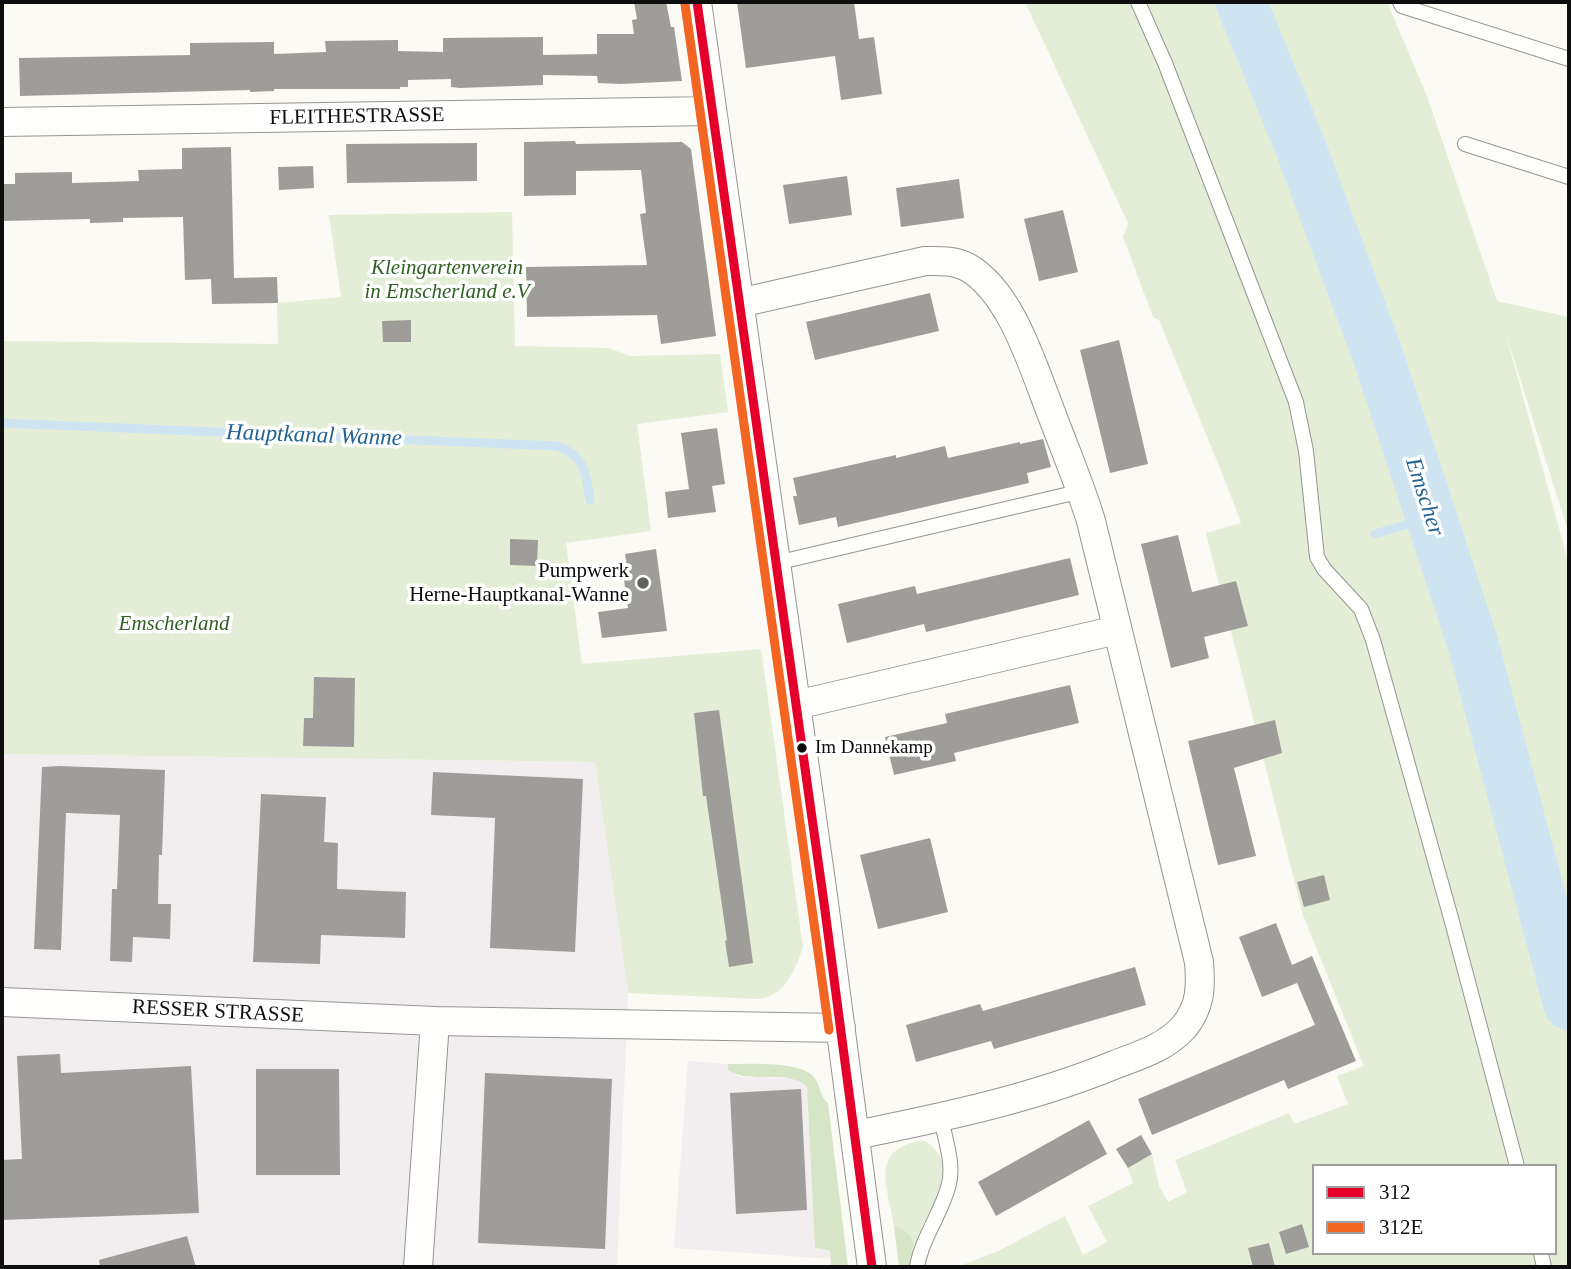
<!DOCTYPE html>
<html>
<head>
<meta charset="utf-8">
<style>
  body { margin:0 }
  #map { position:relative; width:1571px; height:1269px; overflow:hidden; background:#fbfaf4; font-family:"Times New Roman",serif }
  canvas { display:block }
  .frame { position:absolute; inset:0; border:4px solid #0e0e0e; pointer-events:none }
  .legend { position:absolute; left:1312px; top:1164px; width:245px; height:91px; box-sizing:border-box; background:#fff; border:2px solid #9f9f9f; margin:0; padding:9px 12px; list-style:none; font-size:21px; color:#0e0e0e }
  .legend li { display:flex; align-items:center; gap:14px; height:35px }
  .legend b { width:35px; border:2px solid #9f9f9f }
</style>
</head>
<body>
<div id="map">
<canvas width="1571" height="1269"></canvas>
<div class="frame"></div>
<ul class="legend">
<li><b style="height:9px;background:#e4002b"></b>312</li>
<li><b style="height:9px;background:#f26522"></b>312E</li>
</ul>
</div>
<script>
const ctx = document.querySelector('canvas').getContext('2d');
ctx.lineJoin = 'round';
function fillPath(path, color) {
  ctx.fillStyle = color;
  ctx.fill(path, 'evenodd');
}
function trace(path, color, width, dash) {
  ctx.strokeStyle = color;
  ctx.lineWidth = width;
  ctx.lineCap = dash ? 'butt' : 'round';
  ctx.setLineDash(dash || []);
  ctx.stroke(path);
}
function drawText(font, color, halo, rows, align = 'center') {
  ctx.font = font + ' "Times New Roman",serif';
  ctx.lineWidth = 7;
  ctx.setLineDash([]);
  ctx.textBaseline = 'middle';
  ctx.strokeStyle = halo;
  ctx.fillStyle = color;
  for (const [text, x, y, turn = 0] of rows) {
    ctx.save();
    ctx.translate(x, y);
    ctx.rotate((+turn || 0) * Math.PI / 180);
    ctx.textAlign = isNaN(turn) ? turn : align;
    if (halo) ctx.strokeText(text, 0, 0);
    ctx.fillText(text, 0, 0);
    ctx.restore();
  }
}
const industrial = new Path2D(`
  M2,754L595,762L628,993L617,1267H2Z
  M688,1061L728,1064L729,1070L739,1077L792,1078L807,1087L815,1248L830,1250L831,1259L674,1248Z`);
const green = new Path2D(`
  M1025,2H1387L1427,96L1497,301L1569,317V534L1505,331L1569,565V1267H957L998,1251L1065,1216L1083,1255L1107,1242L1088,1206L1133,1183L1128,1168L1152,1154L1159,1186L1168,1202L1187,1192L1175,1160L1289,1113L1294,1124L1348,1104L1337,1076L1364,1066L1303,915L1206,533L1241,523L1226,483L1159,320L1153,317L1123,237L1128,223ZM1314,1166H1555V1253H1314Z
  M512,212L515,346L609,348L630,356L720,354L728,412L637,424L651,531L566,543L582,664L761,649L803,947C795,971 784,998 756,999L628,993L595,762L2,754V341L278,344L277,303L341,297L329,215Z
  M923,1140C967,1164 928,1214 915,1248L908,1234L894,1226C888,1185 868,1150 923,1140Z`);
const forest = new Path2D(`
  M728,1064C748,1064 796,1061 812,1075C821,1084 819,1096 828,1103L848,1267H831L830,1250L815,1248L807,1087C785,1067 754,1086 728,1070Z
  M894,1226C917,1234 915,1247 912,1267H899Z`);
const stream = new Path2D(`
  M2,423L557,446C585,456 586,473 590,500
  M1375,534L1431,517`);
const river = new Path2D(`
  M1241,2L1300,146L1377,353L1473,644L1569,1005`);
const building = new Path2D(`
  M634,2H666L671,27H674L682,81L621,84L598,83L597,76L543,75V85L460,88L451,87V79L408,80V87H400V89H274V91L250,92V90L20,96L19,58L190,55V43L274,42V54L326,52L325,41L398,40V51L443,52V38L543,37V55L597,54V34H634L632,20L637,19Z
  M737,2H854L859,39L874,37L882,94L841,100L835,56L746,68Z
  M575,141L576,144L682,142L691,149L716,336L661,344L657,315L527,317L526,267L647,265L640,214L646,213L641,170L576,171V195L524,196V142Z
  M477,143V181L347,183L346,144Z
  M231,147L234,278L277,277L278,303L212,304L211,279L185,280L183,217L123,218V222L90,223V219L2,221V184H15V173L72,172V183L139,181L138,170L182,169V148Z
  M313,166L314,188L279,190L278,167Z
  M847,176L852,215L789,224L783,185Z
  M959,179L964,218L901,227L896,188Z
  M1063,210L1078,272L1039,281L1024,219Z
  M930,293L939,331L815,360L806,322Z
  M411,320V342H383L382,321Z
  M1119,340L1148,464L1110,473L1080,350Z
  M717,428L725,484L712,486L716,512L668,518L665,492L689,489L681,433Z
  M1043,439L1051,467L1027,473L1029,483L838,527L836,517L799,525L793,496H797L793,478L896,455V458L945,446L948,458L1020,442V444Z
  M1178,535L1192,592L1236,581L1248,626L1204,637L1209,658L1171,668L1141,544Z
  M510,539L538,540L537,566L510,565Z
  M656,549L667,631L602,638L598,612L628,608L622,566H627L625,554Z
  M1070,558L1079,595L926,632L924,624L847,643L838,604L915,586L917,594Z
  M314,677L355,678L354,747L303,746L304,718H313Z
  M1070,685L1079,723L954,753L956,761L894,775L885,737L947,723L945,714Z
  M719,710L753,963L729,967L725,941L727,940L706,796H703L694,713Z
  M1275,720L1282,753L1234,768L1256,856L1218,865L1188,741Z
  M60,766L165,770L162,855H159L158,904H171L170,939L133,937L132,962L110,961L112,889H117L120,815L66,813L61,950L34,949L42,767Z
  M433,772L583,779L575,952L490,948L495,818L431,815Z
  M261,794L326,797L324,842L338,843L337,889L406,892L405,938L321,935L320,964L253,962Z
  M930,838L948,912L878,929L860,855Z
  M1324,875L1330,900L1304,907L1297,882Z
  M1276,923L1292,965L1312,956L1356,1061L1288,1089L1284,1080L1152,1135L1138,1099L1315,1025L1297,983L1262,997L1239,937Z
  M1135,967L1146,1005L994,1049L991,1041L916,1062L906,1025L980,1004L983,1011Z
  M60,1054L61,1073L191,1066L199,1213L2,1220V1160L22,1159L17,1056Z
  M256,1069H339L340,1175H256Z
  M485,1073L612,1079L605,1249L478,1243Z
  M801,1089L807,1210L736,1214L730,1093Z
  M1089,1120L1107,1154L996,1216L978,1182Z
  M1141,1135L1152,1154L1128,1168L1116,1149Z
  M1302,1224L1309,1247L1286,1254L1279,1232Z
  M187,1236L196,1267H100L99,1260Z
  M1269,1243L1275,1267H1253L1248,1248Z`);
const lane = new Path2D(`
  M1138,2L1165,63L1296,402L1306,451L1317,557L1324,569L1361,609L1373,640L1451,918L1517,1166
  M1400,2L1402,6L1569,59
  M1465,144L1569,177
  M776,563L1082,491
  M1541,1253L1544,1267
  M917,1267C922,1237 942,1213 949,1184C954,1163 945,1139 941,1118`);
const street = new Path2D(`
  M697,2L824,903L872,1267
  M2,122L712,111
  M739,303L925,261C939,261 954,260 967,267C1012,292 1034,370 1052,415C1065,450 1080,485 1091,521L1199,962C1201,987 1201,1006 1184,1027C1165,1048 1140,1055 1114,1065C1031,1099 944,1117 856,1135
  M796,705L1117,630
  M2,1002L435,1021L841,1028
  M418,1267L435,1021`);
const bus1 = new Path2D(`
  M697,2L824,903L872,1267`);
const bus2 = new Path2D(`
  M685,4L829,1030`);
const markers = [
  [643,583,7,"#61615e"],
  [802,748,6,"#0e0e0e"]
];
const busNames = [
  ["Im Dannekamp",815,748]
];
const streetNames = [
  ["FLEITHESTRASSE",357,117,-1],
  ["RESSER STRASSE",218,1012,3]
];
const parkNames = [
  ["Kleingartenverein",447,268],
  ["in Emscherland e.V",447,292],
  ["Emscherland",174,624]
];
const poiNames = [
  ["Pumpwerk",629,571],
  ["Herne-Hauptkanal-Wanne",629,595]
];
const waterNames = [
  ["Hauptkanal Wanne",314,436,2],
  ["Emscher",1424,497,72]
];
fillPath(industrial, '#f2eef0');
fillPath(green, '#e4eed6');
fillPath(forest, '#d5e5c5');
trace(stream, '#cee5f1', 9);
trace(river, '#cee5f1', 51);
fillPath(building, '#9f9d99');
trace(lane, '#959492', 16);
trace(street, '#959492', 30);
trace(lane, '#fefefd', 14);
trace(street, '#fefefd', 28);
trace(bus1, '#e4002b', 9);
trace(bus2, '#f26522', 9);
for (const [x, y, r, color] of markers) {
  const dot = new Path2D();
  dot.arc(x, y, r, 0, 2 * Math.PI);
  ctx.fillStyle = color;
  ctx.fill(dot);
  trace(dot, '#fff', 2.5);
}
drawText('19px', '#0e0e0e', '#fff', busNames, 'left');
drawText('21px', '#0e0e0e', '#fff', streetNames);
drawText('italic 21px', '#316025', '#fff', parkNames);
drawText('21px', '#0e0e0e', '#fff', poiNames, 'right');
drawText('italic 23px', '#236394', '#fff', waterNames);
</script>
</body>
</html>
